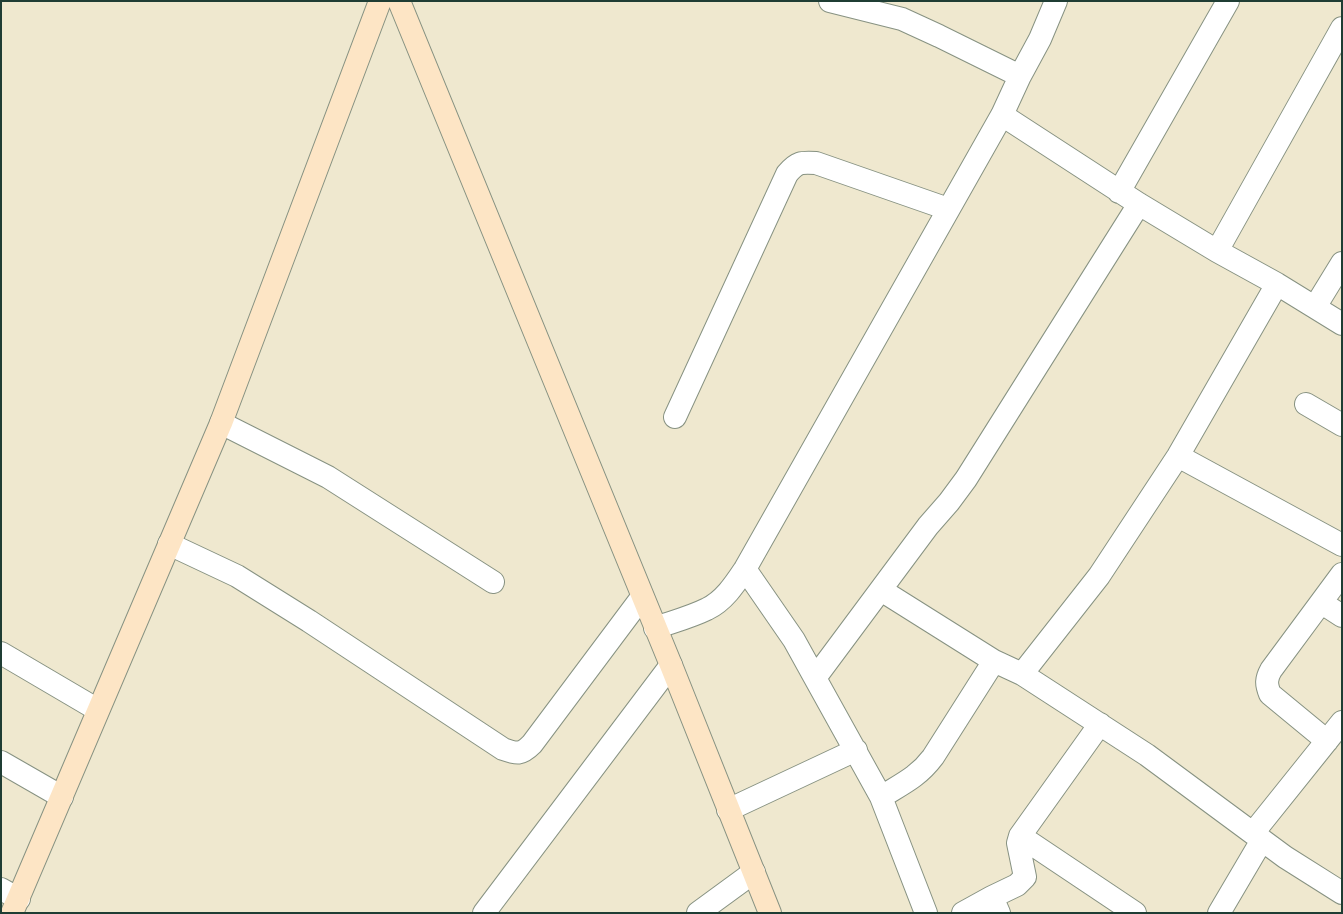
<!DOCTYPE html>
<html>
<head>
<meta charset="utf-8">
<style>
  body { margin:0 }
  #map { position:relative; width:1343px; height:914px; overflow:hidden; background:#efe8cf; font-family:"EB Garamond",serif }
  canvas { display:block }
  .frame { position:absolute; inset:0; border:2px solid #1f3d34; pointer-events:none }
</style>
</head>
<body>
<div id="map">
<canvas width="1343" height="914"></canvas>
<div class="frame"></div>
</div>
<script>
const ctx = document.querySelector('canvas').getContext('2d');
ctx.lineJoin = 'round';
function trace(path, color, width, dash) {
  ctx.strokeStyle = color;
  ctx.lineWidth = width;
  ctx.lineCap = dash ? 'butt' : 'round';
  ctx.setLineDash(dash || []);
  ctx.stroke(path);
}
const street = new Path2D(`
  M1020,76L1040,39L1056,1
  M1002,115L1139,204L1217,251L1277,284L1342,324
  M1119,192L1228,1
  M1217,251L1342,28
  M1315,307L1342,263
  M1306,404L1342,425
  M675,417L787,174C797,162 801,162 816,163L948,209
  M221,423L328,477L493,582
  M1178,456L1342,545
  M169,544L237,576L309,621L503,749C517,754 521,755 532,744L642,597
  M745,569L794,640L815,678
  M881,590L994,661L1022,674L1147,755L1285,857L1342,893
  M1322,603L1342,616
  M655,628C672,622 691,617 707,609C724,601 735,584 745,569L1002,115L1020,76L939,36L902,19L830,1
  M1,653L98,710
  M1022,674L1099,576L1178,456L1277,284
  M1327,741L1270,694C1266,684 1266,679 1271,670L1342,574
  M1,762L62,797
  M881,797C902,784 918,777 933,757L994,661
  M728,810L856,750
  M1253,833L1342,722
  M1020,836L1135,913
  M1,889L19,899
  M484,913L671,665
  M698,913L754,872
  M926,913L881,797L815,678L928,526L949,502L966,479L1139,204
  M963,913L992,897
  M999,913L992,897L1017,885L1025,877L1018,843L1020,836L1100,724
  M1219,913L1262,840`);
const secondary = new Path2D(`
  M399,1L671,665L770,913
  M12,913L221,423L380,1`);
trace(street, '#879282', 24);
trace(secondary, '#879282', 24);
trace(street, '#fff', 22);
trace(secondary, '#fde5c5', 22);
</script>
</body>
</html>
